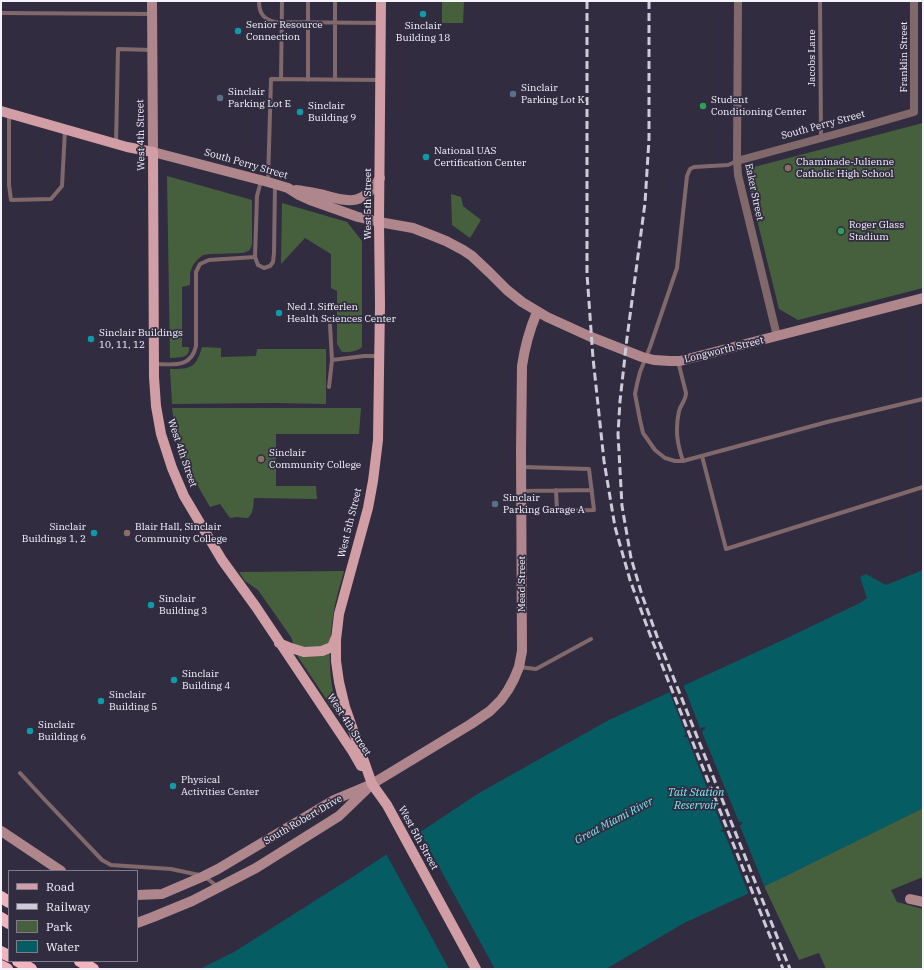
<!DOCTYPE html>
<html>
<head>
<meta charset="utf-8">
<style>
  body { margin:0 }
  #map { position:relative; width:924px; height:970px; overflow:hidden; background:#322c41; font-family:"IBM Plex Serif",serif }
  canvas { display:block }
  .frame { position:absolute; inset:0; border:2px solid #f5f3fe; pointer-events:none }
  .legend { position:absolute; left:8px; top:870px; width:130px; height:92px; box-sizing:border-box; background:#322c41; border:1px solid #807c8d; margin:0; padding:5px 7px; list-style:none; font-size:12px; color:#f5f3fe }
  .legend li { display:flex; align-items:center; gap:8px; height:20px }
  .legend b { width:20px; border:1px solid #807c8d }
</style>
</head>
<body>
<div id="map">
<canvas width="924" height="970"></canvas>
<div class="frame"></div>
<ul class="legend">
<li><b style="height:5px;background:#d19ea5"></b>Road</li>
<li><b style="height:5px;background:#cecbd8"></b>Railway</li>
<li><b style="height:11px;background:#46603d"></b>Park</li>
<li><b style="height:11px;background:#055d63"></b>Water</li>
</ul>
</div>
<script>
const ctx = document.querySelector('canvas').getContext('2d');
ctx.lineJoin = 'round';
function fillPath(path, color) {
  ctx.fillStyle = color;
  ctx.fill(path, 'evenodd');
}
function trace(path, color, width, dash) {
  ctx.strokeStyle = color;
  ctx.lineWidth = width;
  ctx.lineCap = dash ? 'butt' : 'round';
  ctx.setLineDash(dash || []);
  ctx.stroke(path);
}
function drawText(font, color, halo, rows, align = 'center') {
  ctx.font = font + ' "IBM Plex Serif",serif';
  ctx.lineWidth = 3.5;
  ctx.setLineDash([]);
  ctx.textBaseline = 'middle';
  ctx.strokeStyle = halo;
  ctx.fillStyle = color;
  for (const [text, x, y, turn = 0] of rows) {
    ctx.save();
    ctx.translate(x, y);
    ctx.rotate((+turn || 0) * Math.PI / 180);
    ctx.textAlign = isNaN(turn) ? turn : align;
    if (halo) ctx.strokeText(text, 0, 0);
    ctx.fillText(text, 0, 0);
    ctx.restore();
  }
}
const green = new Path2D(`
  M464,1L463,23H442V2Z
  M923,123V288L798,320L779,309L746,175L750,168Z
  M167,176L252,200V244L250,250L243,253L210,254L203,255L197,260L193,265L190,273V285L182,287V347H189C190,359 179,357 170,358Z
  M451,194L461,197L463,206L481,220L470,238L452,225Z
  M282,203L347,222L362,241V347C356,352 350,352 342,352L337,344V291L331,288V254L305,238L281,264Z
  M202,347L221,348V357L256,356L257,349H326V404L275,403L172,404L170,369C191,369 196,368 202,347Z
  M172,408H361L359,434H276V486H316L317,499L254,498C253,506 254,512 248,518L236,517L230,518L220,504L210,507C199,488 188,469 180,448C175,435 174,421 172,408Z
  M344,571C340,586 335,601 333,616C329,642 328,670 334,696C335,702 338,708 340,714L337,715L298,657L291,637L258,590L245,581L239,572Z
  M923,808V877L891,890L897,902L923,909V969H826L819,953L799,960L764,886Z`);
const water = new Path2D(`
  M923,570V808L778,880L684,923L606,969H200L234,952L351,878L479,793L609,720L785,639L860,603L867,598L860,577L866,574L886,585Z`);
const pier = new Path2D(`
  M683,684L700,728L705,727V729L702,732L739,822H743L740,826L765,888L749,895L724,832L720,831L723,829L687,737H683L686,734L669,691Z
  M419,830L495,969H449L385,852Z`);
const lane = new Path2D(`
  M259,1C259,13 263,19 275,22L381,23
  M820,1L821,138
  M1,13L152,14
  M281,79L282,1
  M308,80V1
  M335,80V1
  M9,115V185L11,200L51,199L62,186L65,130
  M116,144L118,49L151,50
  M737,161L728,165L694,167L690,169L687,176L677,268L650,347L640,372L637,384L635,394L640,420L643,433L648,440L655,450L665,458L675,461H683L827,422L923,399
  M268,181L271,79L380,80
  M255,257L258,265L264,268L270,266L273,262L274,253L275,185
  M330,325L332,360
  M678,361L686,393C686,400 681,404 679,411C675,430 677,443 683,461
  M154,364C172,364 191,369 196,346V272L200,264L209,260L255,257L257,196L261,181
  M329,387L332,360L364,356H378
  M702,456L726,549L923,487
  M522,467L589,469L594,510L557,511L556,490
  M522,491L592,490
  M519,667L536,669L591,639
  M20,773L45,800L102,860L111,865L171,869L204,876L218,887`);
const street = new Path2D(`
  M738,1L737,161L738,175L777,336
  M737,161L869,125L914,112V1`);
const secondary = new Path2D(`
  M152,1L153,152L268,182L288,188L299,195L310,200L358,217L379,222L413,228L431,235L446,241L463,250L472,256L490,273L507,290L522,302L547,317L591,337L642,357L654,360L670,361H680L923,298
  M296,190C305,191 314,193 324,195C351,203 363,205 380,178
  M1,831L61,871
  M137,895L162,894L204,876L218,869L334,800L372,784L471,724L490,711L501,700L508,690L514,679L519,667L522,651L521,451L522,366C525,345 529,331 537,312
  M910,899L923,902
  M137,923L153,917L192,901L256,868L339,816L368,788`);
const primary = new Path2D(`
  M381,1L379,222L380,305L378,440L373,481L368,508L339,614L336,640V661L339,682L345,707L372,784L387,805L476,969
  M1,111L127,147L153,152L154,377L156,406L161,434L172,468L184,496L222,560L256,607L353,752L361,766
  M279,643L291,648L304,652L322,651L332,647L336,637`);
const highway = new Path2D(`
  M1,897L9,902
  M1,918L9,923
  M1,952L9,956
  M18,961L31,969
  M80,961L93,969
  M1,966L7,969`);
const rail = new Path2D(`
  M587,1V274L593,358L604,461L615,527L630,580L652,640L783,969
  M649,1V139L645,203L627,338L620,401L618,434L622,506L631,558L642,595L658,639L790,969`);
const markers = [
  [423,14,4,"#0f9aa8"],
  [238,31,4,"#0f9aa8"],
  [513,94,4,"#5c6f8a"],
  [220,98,4,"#5c6f8a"],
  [703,106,4,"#2e9e5b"],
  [300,112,4,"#0f9aa8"],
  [426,157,4,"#0f9aa8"],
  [788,168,4,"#8d6e63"],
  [841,231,4,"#2e9e5b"],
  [279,313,4,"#0f9aa8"],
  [91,339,4,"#0f9aa8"],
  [261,459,4,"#8d6e63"],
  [495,504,4,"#5c6f8a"],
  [94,533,4,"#0f9aa8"],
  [127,533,4,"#8d6e63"],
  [151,605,4,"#0f9aa8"],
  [174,680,4,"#0f9aa8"],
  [101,701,4,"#0f9aa8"],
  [30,731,4,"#0f9aa8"],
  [173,786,4,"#0f9aa8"]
];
const poiNames = [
  ["Senior Resource",246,25],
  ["Connection",246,37],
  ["Sinclair",423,26,"center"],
  ["Building 18",423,38,"center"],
  ["Sinclair",521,88],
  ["Parking Lot K",521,100],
  ["Sinclair",228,92],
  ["Parking Lot E",228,104],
  ["Student",711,100],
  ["Conditioning Center",711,112],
  ["Sinclair",308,106],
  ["Building 9",308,118],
  ["National UAS",434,151],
  ["Certification Center",434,163],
  ["Chaminade-Julienne",796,162],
  ["Catholic High School",796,174],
  ["Roger Glass",849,225],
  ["Stadium",849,237],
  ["Ned J. Sifferlen",287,307],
  ["Health Sciences Center",287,319],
  ["Sinclair Buildings",99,333],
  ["10, 11, 12",99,345],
  ["Sinclair",269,453],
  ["Community College",269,465],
  ["Sinclair",503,498],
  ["Parking Garage A",503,510],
  ["Sinclair",86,527,"right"],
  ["Buildings 1, 2",86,539,"right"],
  ["Blair Hall, Sinclair",135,527],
  ["Community College",135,539],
  ["Sinclair",159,599],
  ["Building 3",159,611],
  ["Sinclair",182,674],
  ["Building 4",182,686],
  ["Sinclair",109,695],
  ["Building 5",109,707],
  ["Sinclair",38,725],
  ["Building 6",38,737],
  ["Physical",181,780],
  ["Activities Center",181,792]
];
const streetNames = [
  ["Franklin Street",904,57,-90],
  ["Jacobs Lane",812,58,-90],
  ["South Perry Street",823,125,-15],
  ["West 4th Street",141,135,-91],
  ["South Perry Street",246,164,16],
  ["Eaker Street",754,192,78],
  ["West 5th Street",368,204,-90],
  ["Longworth Street",724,350,-14],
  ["West 4th Street",182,453,71],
  ["West 5th Street",350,523,-76],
  ["Mead Street",522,584,-90],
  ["West 4th Street",349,725,57],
  ["South Robert Drive",303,820,-30],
  ["West 5th Street",418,838,61]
];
const waterNames = [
  ["Tait Station",696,793],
  ["Reservoir",696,806],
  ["Great Miami River",614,821,-28]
];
fillPath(green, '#46603d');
fillPath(water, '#055d63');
fillPath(pier, '#322c41');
trace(lane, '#81686b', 4);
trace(street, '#81686b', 8);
trace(secondary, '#ae868c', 10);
trace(primary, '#d19ea5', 10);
trace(highway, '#f1b3bc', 12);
trace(rail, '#cecbd8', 3, [8, 4]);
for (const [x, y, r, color] of markers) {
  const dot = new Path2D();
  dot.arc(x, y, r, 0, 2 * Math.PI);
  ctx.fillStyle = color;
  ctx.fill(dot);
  trace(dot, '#322c41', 1.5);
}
drawText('10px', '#f5f3fe', '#322c41', poiNames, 'left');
drawText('10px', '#f5f3fe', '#322c41', streetNames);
drawText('italic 11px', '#7beaf3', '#322c41', waterNames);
</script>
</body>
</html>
